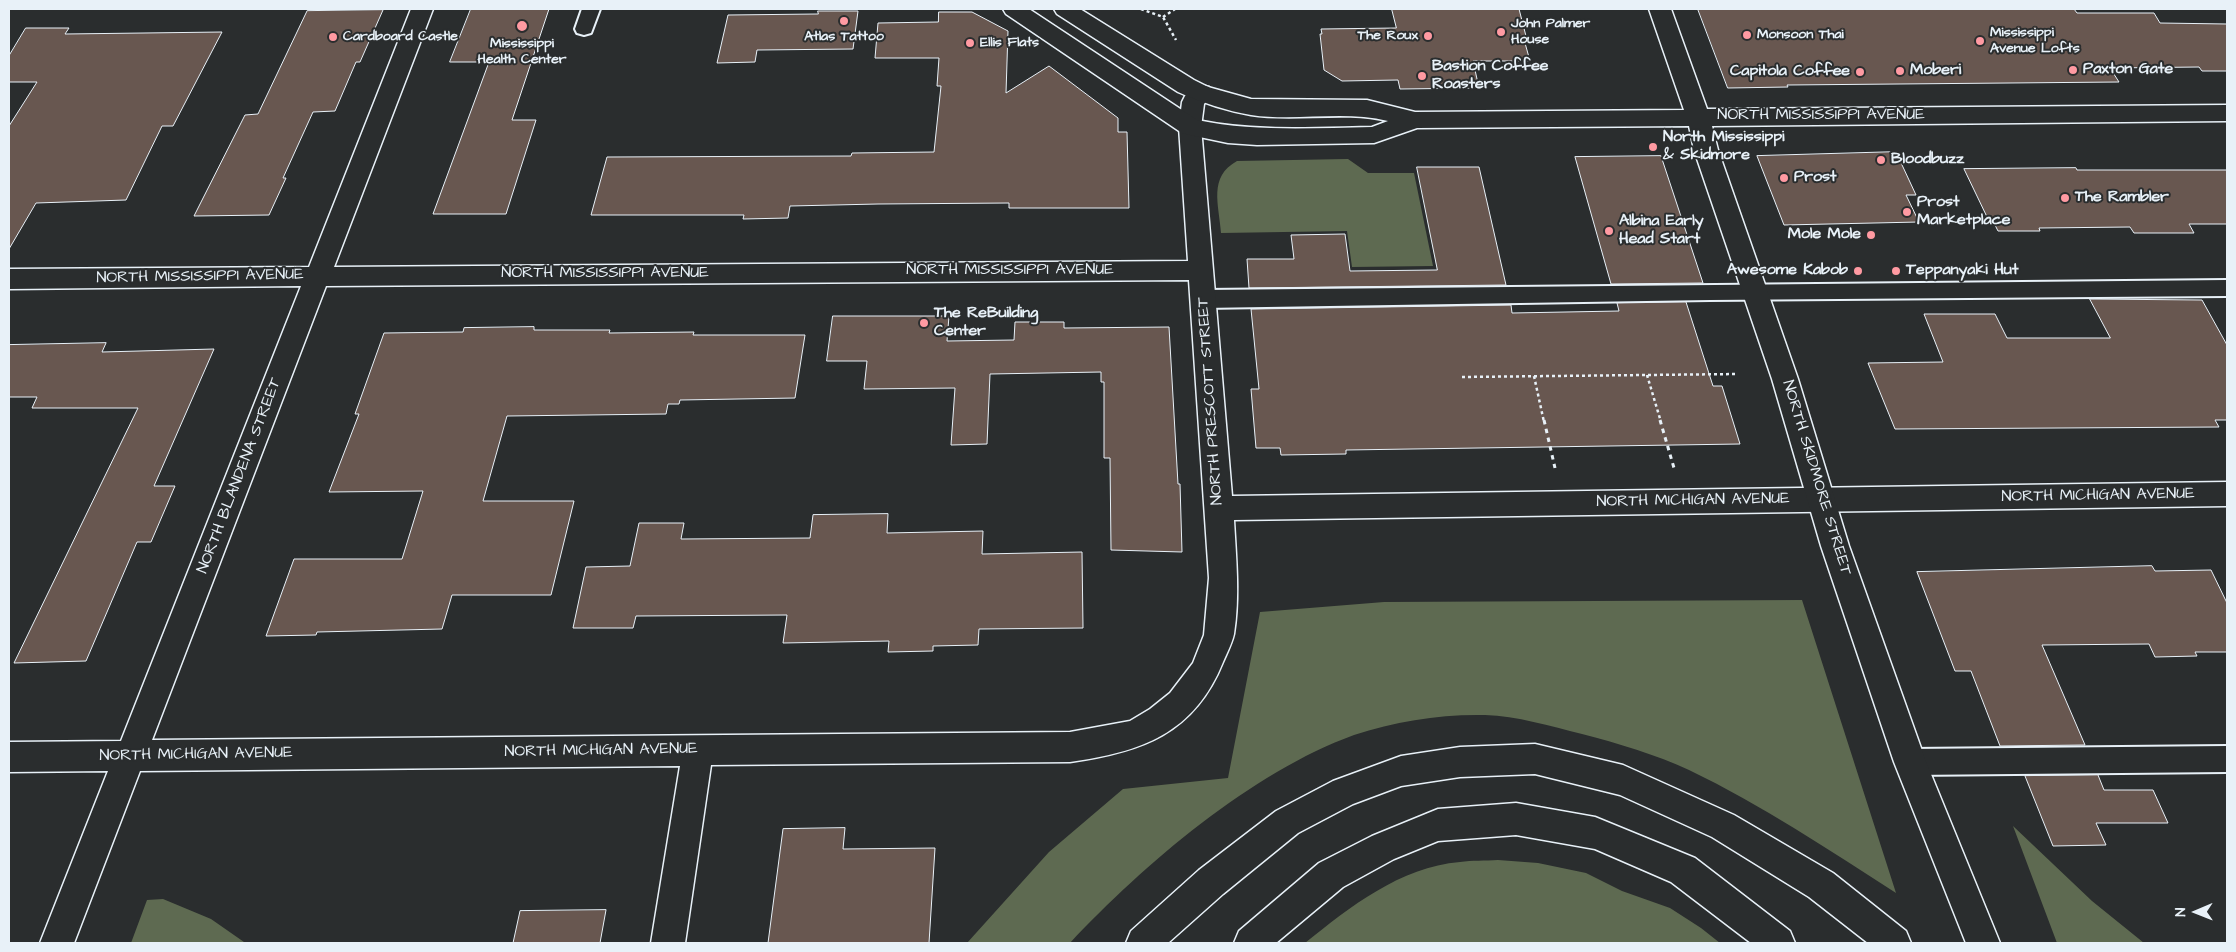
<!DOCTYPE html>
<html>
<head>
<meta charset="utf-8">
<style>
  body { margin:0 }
  #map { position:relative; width:2236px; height:952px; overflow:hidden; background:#2a2d2e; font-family:"Architects Daughter",sans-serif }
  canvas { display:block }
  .frame { position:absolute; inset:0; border:10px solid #e8f1f8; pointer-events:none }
  .north { position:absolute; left:2171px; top:887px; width:50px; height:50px; -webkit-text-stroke:4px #2a2d2e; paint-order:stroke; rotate:269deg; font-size:14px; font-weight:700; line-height:20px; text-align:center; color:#e8f1f8 }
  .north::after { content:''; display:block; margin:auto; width:18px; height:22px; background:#e8f1f8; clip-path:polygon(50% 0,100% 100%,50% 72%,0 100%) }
</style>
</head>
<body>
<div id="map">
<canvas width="2236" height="952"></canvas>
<div class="frame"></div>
<div class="north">N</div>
</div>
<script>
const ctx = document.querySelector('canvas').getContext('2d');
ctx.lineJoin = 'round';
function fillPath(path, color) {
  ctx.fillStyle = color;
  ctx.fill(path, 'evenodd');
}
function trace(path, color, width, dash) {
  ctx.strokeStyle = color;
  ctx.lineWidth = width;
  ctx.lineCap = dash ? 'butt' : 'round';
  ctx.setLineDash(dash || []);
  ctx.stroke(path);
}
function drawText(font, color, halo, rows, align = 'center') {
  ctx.font = font + ' "Architects Daughter",sans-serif';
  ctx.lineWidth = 4;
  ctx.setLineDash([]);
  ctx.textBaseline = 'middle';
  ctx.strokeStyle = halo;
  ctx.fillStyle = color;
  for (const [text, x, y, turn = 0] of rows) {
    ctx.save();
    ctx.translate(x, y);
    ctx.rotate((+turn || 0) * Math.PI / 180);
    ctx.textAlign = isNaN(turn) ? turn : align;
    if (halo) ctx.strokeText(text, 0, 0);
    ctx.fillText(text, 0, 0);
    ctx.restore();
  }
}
const green = new Path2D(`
  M1348,159L1368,173H1414L1433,266L1352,267L1347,231L1221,233C1219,204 1208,177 1237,161Z
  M1802,600L1896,893C1829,850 1762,805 1689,770C1657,755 1617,743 1582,734C1550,726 1517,716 1485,715C1441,714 1396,721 1354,735C1252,772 1144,864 1070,943H967L1049,852L1123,789L1228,778L1260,612L1384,602Z
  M2013,826L2092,901L2144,943H2057Z
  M1498,860L1538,863L1586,873L1622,891L1670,908L1701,928L1720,943H1305C1350,907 1400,867 1460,862C1472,860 1485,861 1498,860Z
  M163,899L211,919L244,942L248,943H131L147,900Z`);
const building = new Path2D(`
  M471,9H549L512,120H536L506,214H433L489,62H450Z
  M1392,9H1519L1527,40L1525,43L1530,61H1473L1479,88L1400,89L1398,80L1342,81L1324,70L1320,34H1322L1321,29L1396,28Z
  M1698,9H2074L2077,13H2154L2160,23L2227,24V71H2202L2199,67L2110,68L2119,82L1787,85L1788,87L1728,88Z
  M383,10L360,62H356L335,111L313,112L283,178H286L269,215L194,216L245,115L258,114L307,11Z
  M818,11H858L853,49L757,50L755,62L717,63L728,15L818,14Z
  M939,12H972L1008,31L1006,93L1049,66L1118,118V132H1127L1129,208H1009V203L878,204L790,206L788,218L743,219L744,215H591L607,157L851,156L852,153L934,152L941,86H937L939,58H875L878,23L938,22Z
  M26,28H69L65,34L222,32L173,126H162L126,200L36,203L9,249V126L37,82H9V56Z
  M1896,152L1916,195H1906L1919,222L1784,225L1757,156Z
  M1661,156L1703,283L1611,284L1575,157Z
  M1417,167H1479L1506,285L1249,288L1247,259H1294L1291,235L1345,234L1350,271L1437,270Z
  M2076,168L2077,170H2227V224H2189L2194,233H2134L2130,227L2039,228L2040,231H1998L1992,219H1988L1964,169Z
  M2090,299L2202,300L2227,345V420H2215L2219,427L1895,429L1868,363L1943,362L1924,314H1995L2007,338H2110Z
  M1686,302L1713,386H1722L1740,444L1346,450V454L1281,455L1280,448H1256L1251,389H1259L1251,309L1511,305L1512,313L1619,311L1617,303Z
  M833,316H949L947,341L1014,340L1015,322H1064V328L1169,327L1178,484H1180L1182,552L1111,550L1110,458H1104V382H1101V372L990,374L987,444L951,445L955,388L864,389L867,361H827Z
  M534,327V330H610L609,333L694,332L693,335H805L795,398L680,400L679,404H668L666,414L507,416L483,501H574L551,595H452L442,629L317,632L316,635L266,636L294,559H402L423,491L329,492L359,414H355L384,333L463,332L464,328Z
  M106,343L102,352L214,349L154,486H175L151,542H137L86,661L14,663L138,408H32L37,397H9V345Z
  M888,514L887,533L983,531L982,554L1082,552L1083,628L979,629L978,645L933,646V651L888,652L889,641L783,643L787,615L636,616L633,628H573L586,567L630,566L639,523H684L681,539L810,538L813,515Z
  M2152,566L2155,571L2211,570L2227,603V652H2195L2197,656L2155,657L2149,644L2042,645L2085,745L2000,746L1971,671H1955L1917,572Z
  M2098,775L2104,790H2153L2168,823H2096L2106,845L2053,846L2025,776Z
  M845,828L843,849L935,848L929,943H768L783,829Z
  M606,910L600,943H513L520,911Z`);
const pathFar1 = new Path2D(`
  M1141,9L1163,17L1176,40
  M1163,17L1175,9
  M1647,375L1661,422
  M1534,376L1544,422
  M1462,377L1738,374`);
const path = new Path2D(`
  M1544,420L1555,468
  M1660,420L1674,468`);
const lane = new Path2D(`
  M582,9H600L591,33L584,35L577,33L575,29Z
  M2227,280V296L1710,300L1203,308L1195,305L1192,299L1195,293L1203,290Z
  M2227,746V772L1910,775L1900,771L1896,762L1900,753L1910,749Z`);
const street = new Path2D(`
  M411,9H433L334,267L1188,261L1179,127L1182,102L1185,96L1193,87L1201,85L1209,87L1212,93L1204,104L1201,127L1232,496L2227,482V506L1234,520C1236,557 1240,597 1234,634C1232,643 1227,653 1223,662C1194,734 1141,752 1070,762L711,765L685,943H651L680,766L140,771L74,943H40L108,771L9,772V742L121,741L301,286L9,289V269L309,267ZM1189,280L1209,578L1204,635L1193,663L1170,693L1150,709L1130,721L1070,732L152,740L326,286Z`);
const secondary = new Path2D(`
  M1003,9H1029L1197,120C1255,132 1313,128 1372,127L1388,121C1343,110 1296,122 1251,115C1227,111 1200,102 1178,92L1057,14L1054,9H1080L1194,80L1208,87L1251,99L1367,100L1415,112L1684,110L1649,9H1671L1707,109L2227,105V121L1712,126L1718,150L1798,379L1849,546L1926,762L2000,943H1966L1894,762L1821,546L1772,379L1694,150L1689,126L1417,128L1374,143L1257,145L1228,143L1190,135L1182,133L1006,14Z`);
const highway = new Path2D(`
  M1535,744L1623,765L1734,815L1833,873L1906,931L1911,943H1868L1809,897L1712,837L1620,795L1535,774L1460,777L1401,786L1353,804L1298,833L1223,894L1168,943H1126L1131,931L1199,870L1276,811L1333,781L1401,756L1460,747Z
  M1516,803L1595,817L1695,858L1790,931L1795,943H1751L1671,882L1595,849L1516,835L1438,841L1394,859L1343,887L1276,943H1234L1239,931L1319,863L1372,836L1438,809Z`);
const markers = [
  [844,21,5,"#ff9aa2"],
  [522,26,6,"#ff9aa2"],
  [1501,32,5,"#ff9aa2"],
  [1747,35,5,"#ff9aa2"],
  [1428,36,5,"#ff9aa2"],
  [333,37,5,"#ff9aa2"],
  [1980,41,5,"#ff9aa2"],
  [970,43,5,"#ff9aa2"],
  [2073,70,5,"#ff9aa2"],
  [1900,71,5,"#ff9aa2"],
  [1860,72,5,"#ff9aa2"],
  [1422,76,5,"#ff9aa2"],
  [1653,147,5,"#ff9aa2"],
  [1881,160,5,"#ff9aa2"],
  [1784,178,5,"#ff9aa2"],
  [2065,198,5,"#ff9aa2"],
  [1907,212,5,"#ff9aa2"],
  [1609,231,5,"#ff9aa2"],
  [1871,235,5,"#ff9aa2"],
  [1858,271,5,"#ff9aa2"],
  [1896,271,5,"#ff9aa2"],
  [924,323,5,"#ff9aa2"]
];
const farPoinames = [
  ["John Palmer",1511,24],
  ["House",1511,40],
  ["Mississippi",1990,33],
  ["Avenue Lofts",1990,49],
  ["Monsoon Thai",1757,35],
  ["The Roux",1418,36,"right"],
  ["Cardboard Castle",343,37],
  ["Atlas Tattoo",844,37,"center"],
  ["Ellis Flats",980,43],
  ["Mississippi",522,44,"center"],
  ["Health Center",522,60,"center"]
];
const poiNames = [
  ["Bastion Coffee",1432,67],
  ["Roasters",1432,85],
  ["Paxton Gate",2083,70],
  ["Moberi",1910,71],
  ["Capitola Coffee",1850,72,"right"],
  ["North Mississippi",1663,138],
  ["& Skidmore",1663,156],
  ["Bloodbuzz",1891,160],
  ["Prost",1794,178],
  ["The Rambler",2075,198],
  ["Prost",1917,203],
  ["Marketplace",1917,221],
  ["Albina Early",1619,222],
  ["Head Start",1619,240],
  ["Mole Mole",1861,235,"right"],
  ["Awesome Kabob",1848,271,"right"],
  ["Teppanyaki Hut",1906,271],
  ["The ReBuilding",934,314],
  ["Center",934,332]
];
const streetNames = [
  ["NORTH MISSISSIPPI AVENUE",1821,116],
  ["NORTH MISSISSIPPI AVENUE",1010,271],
  ["NORTH MISSISSIPPI AVENUE",605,274],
  ["NORTH MISSISSIPPI AVENUE",200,277,-1],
  ["NORTH PRESCOTT STREET",1211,401,-94],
  ["NORTH BLANDENA STREET",240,476,-69],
  ["NORTH SKIDMORE STREET",1816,478,73],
  ["NORTH MICHIGAN AVENUE",2098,496,-1],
  ["NORTH MICHIGAN AVENUE",1693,501,-1],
  ["NORTH MICHIGAN AVENUE",601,751,-1],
  ["NORTH MICHIGAN AVENUE",196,755,-1]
];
fillPath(green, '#5e6a51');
fillPath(building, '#685750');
trace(building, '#e8f1f8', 1);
trace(lane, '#e8f1f8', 4);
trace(street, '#e8f1f8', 3);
trace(secondary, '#e8f1f8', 3);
trace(highway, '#e8f1f8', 3);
trace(pathFar1, '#e8f1f8', 2.5, [3, 3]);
trace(path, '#e8f1f8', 3, [4.5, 4.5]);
fillPath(lane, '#2a2d2e');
fillPath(street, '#2a2d2e');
fillPath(secondary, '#2a2d2e');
fillPath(highway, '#2a2d2e');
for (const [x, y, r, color] of markers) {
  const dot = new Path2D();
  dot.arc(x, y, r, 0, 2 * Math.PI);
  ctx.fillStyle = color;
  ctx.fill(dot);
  trace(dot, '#2a2d2e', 2);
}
drawText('bold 14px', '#e8f1f8', '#2a2d2e', farPoinames, 'left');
drawText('bold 16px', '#e8f1f8', '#2a2d2e', poiNames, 'left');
drawText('16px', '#e8f1f8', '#2a2d2e', streetNames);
</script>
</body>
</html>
